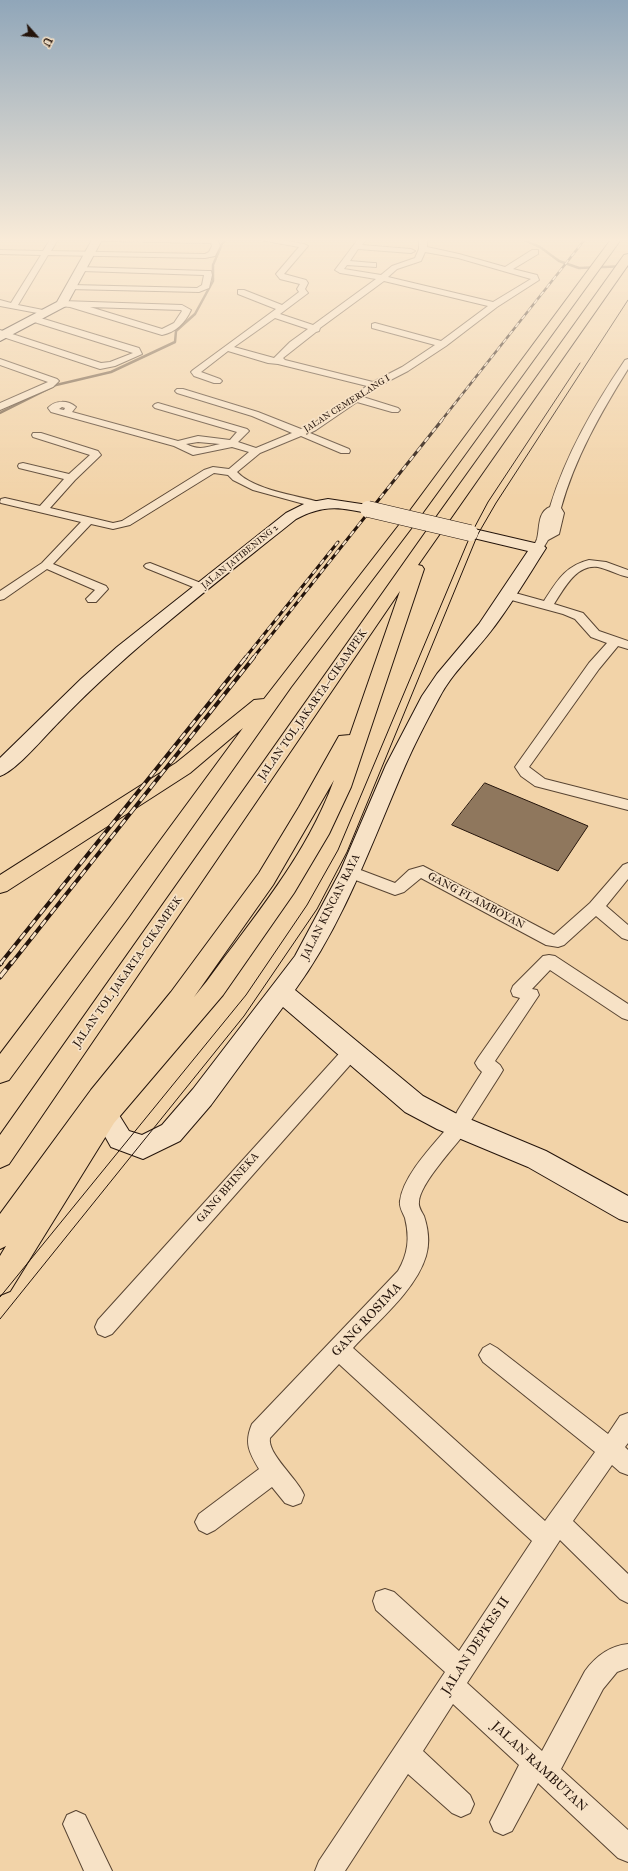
<!DOCTYPE html>
<html>
<head>
<meta charset="utf-8">
<style>
  body { margin:0 }
  #map { position:relative; width:628px; height:1871px; overflow:hidden; background:#f2d3a8; font-family:"IM FELL Great Primer",serif }
  canvas { display:block }
  .north { position:absolute; left:16px; top:16px; width:40px; height:40px; -webkit-text-stroke:3px #f7e2c6; paint-order:stroke; rotate:117deg; font-size:11px; font-weight:700; line-height:16px; text-align:center; color:#24140b }
  .north::after { content:''; display:block; margin:auto; width:14px; height:18px; background:#24140b; clip-path:polygon(50% 0,100% 100%,50% 72%,0 100%) }
</style>
</head>
<body>
<div id="map">
<canvas width="628" height="1871"></canvas>
<div class="north">U</div>
</div>
<script>
const ctx = document.querySelector('canvas').getContext('2d');
ctx.lineJoin = 'round';
function trace(path, color, width, dash) {
  ctx.strokeStyle = color;
  ctx.lineWidth = width;
  ctx.lineCap = dash ? 'butt' : 'round';
  ctx.setLineDash(dash || []);
  ctx.stroke(path);
}
function fillPath(path, color) {
  ctx.fillStyle = color;
  ctx.fill(path, 'evenodd');
}
function drawText(font, color, halo, rows, align = 'center') {
  ctx.font = font + ' "IM FELL Great Primer",serif';
  ctx.lineWidth = 3.5;
  ctx.setLineDash([]);
  ctx.textBaseline = 'middle';
  ctx.strokeStyle = halo;
  ctx.fillStyle = color;
  for (const [text, x, y, turn = 0] of rows) {
    ctx.save();
    ctx.translate(x, y);
    ctx.rotate((+turn || 0) * Math.PI / 180);
    ctx.textAlign = isNaN(turn) ? turn : align;
    if (halo) ctx.strokeText(text, 0, 0);
    ctx.fillText(text, 0, 0);
    ctx.restore();
  }
}
const stream = new Path2D(`
  M519,238L540,247L559,261L579,268L628,266
  M0,413L56,385L111,372L175,342L176,331L195,314L213,281V265L222,244L227,238`);
const building = new Path2D(`
  M485,783L588,826L558,871L452,825Z`);
const street = new Path2D(`
  M51,238H59L51,251L205,254L209,252L212,246L211,243L98,241H95V238L214,239H217L220,246L215,256L205,258L48,255L18,305L48,311V315L0,306V300L11,303L41,255L0,254V250L43,251Z
  M256,238H270L304,244L308,246L284,274L306,280L308,283L305,289L308,293L280,314L313,325L376,279L340,273L335,270L359,238H367L362,245L411,249L415,251L411,253L358,249L350,261L373,263H376V267L347,265L344,269L381,275L392,266L415,258L419,249V238H427V247L459,254L505,267L532,250H538V254L513,269L537,275L539,280L497,307L446,346L408,371L377,387L363,397L398,408L400,410L398,412H392L357,402L316,430L310,433L349,449L350,451L349,453H341L301,436L260,453L237,472C254,490 295,495 319,502L320,504L319,506L315,507L253,490L233,480L228,475L214,473L130,525L113,529L91,524L53,564L106,586L108,589L96,602H88L86,599L95,590L47,569L4,599L0,600V591L42,563L81,522L1,503L0,502L1,499L5,498L40,506L64,479L19,468L18,466L19,464L23,463L69,474L90,455L33,437L32,435L33,433H41L98,451L101,455L75,480L50,508L113,523L122,521L204,470L213,467L229,469L249,452L232,447L193,455L174,446L51,412L48,408C55,400 68,400 76,407L72,412L178,441L198,436L230,440L237,432L155,408L153,406L155,404L158,403L247,429L249,431L238,442L256,448L292,433L252,416L177,393L175,391L177,389H183L258,412L301,429L310,426L367,386L278,364L268,363L228,351L201,372L220,379L222,381L220,383H214L194,376L191,372L193,370L276,309L238,294V290H244L282,305L299,292L297,289L300,284L280,279L276,274L299,247L260,240ZM425,252L458,258L531,279L493,302L388,277L397,269L421,261ZM384,281L488,306L441,341L375,323L372,324V328L435,345L402,367L373,382L285,360L283,358L316,332L319,331L320,328ZM275,318L308,329L290,342L274,358L234,347ZM62,407L65,408L64,410L59,409ZM198,442L220,444C207,447 199,451 186,444Z
  M79,267L208,271H211L212,275L209,288L199,292L69,289L68,287L72,285L197,288L202,285L204,275L82,271H79Z
  M62,301L182,305L191,310C185,323 176,332 162,335L70,307L59,306L58,304ZM90,307L181,310L182,311L174,323L162,329Z
  M34,316L139,348L142,354L115,366L100,369L0,336V330L101,363L110,362L133,353L31,321V317Z
  M0,359L57,379L59,381L53,387L0,410V403L48,382L0,365Z
  M628,359V369C600,414 575,458 561,508L564,513L559,534L548,540L542,550H534L532,548C534,545 536,542 537,539C540,529 537,512 550,507C566,454 594,406 625,360Z
  M589,560L606,562L628,570V577C618,575 608,569 598,567C576,564 564,589 554,604L583,613L599,631L628,641V649L618,646L599,669L529,767L545,779L628,800V810L535,786L521,776L515,767L589,663L607,643L591,637L575,619L563,614L504,598L502,595L508,591L544,601C557,581 565,566 589,560Z
  M150,563L206,585L208,587L202,591L198,589L146,568L144,566L146,564Z
  M628,863V879L606,906L628,925V940L622,938L596,916L564,945L558,947L546,945L421,878L404,892L395,895L345,876L342,872L345,868L350,866L395,883L409,870L423,866L554,935L590,903L623,865Z
  M549,955L555,956L628,1004V1020L622,1018L550,970L532,989L537,990L539,995L495,1061L500,1065L503,1070L500,1075L470,1122L468,1123L469,1126L466,1132C455,1146 419,1185 419,1202C418,1207 422,1212 424,1216C428,1228 430,1243 426,1256C416,1290 377,1322 353,1348L545,1521L595,1452L483,1362L479,1355L483,1348L490,1344L497,1348L608,1434L620,1416L628,1413V1443L625,1447L628,1450V1475L620,1472L612,1465L573,1521L628,1574V1603L620,1599L560,1540L467,1683L542,1751L585,1671C596,1656 609,1646 628,1644V1668L617,1672L603,1689L561,1769L628,1830V1862L618,1858L538,1783L512,1831L503,1835L494,1831L490,1822L519,1765L453,1704L423,1751L470,1795L474,1804L470,1813L461,1817L452,1813L408,1774L345,1871H315L319,1861L445,1672L376,1610L373,1601L376,1592L385,1589L394,1592L459,1651L532,1541L339,1364L270,1438C267,1454 298,1479 304,1495L301,1503L293,1506L285,1503L272,1487L215,1530L207,1534L199,1530L195,1522L199,1514L259,1469C249,1452 244,1443 252,1424L398,1271C408,1254 410,1238 405,1218C403,1213 399,1207 400,1201C403,1174 437,1141 454,1120L456,1119L455,1116L458,1110L482,1072L478,1068L475,1063L478,1058L520,998L513,996L511,991L513,986L543,956Z
  M352,1044L358,1046L361,1051L358,1056L112,1334L105,1337L98,1334L95,1327L98,1320L346,1046Z
  M76,1811L85,1815L112,1871H84L63,1824L67,1815Z`);
const secondary = new Path2D(`
  M93,238H103L66,306L0,341V332L57,302Z
  M328,499L368,505L373,506L375,509L373,512C366,514 359,511 351,510C330,506 315,509 296,519C215,584 131,647 58,723C45,736 16,771 0,776V758L81,679L117,647L286,513L306,503Z
  M470,528L543,545L546,548C528,576 511,605 491,631C474,653 452,673 439,698C427,720 415,743 405,766C372,842 344,923 295,990L423,1096L455,1113L546,1151L628,1196V1222L619,1219L528,1167L437,1129L405,1112L283,1007L211,1105L180,1141L143,1159L111,1147L93,1115L96,1107L105,1104L114,1107L129,1131L142,1135L162,1125L193,1089L295,956L340,872L386,765L422,696L437,674L479,624L528,551L465,536L462,533L465,530Z`);
const highway = new Path2D(`
  M612,238H622L416,522L291,687L128,918L9,1080L0,1083V1054L112,906L243,728L190,773L7,891L0,893V875L176,763L254,700L264,699L406,516Z
  M628,254V265L418,565L422,566L424,569L351,787L329,834L294,893L223,995L114,1123L10,1291L0,1295V1256L6,1246L0,1249V1214L91,1090L171,992L259,873L299,807L339,736L350,735L400,591L9,1164L0,1168V1135L437,516L624,255ZM334,780C307,855 253,918 207,981L194,997L273,885Z`);
const tram = new Path2D(`
  M0,1297L246,995L307,905L338,850L471,534L488,502L580,363
  M0,1319L244,1016L317,909L347,852L478,534L496,503L628,300`);
const railFar3 = new Path2D(`
  M441,421L586,238`);
const railFar2 = new Path2D(`
  M245,658L338,542
  M253,658L442,420`);
const railFar1 = new Path2D(`
  M0,964L246,657
  M11,964L254,657`);
const rail = new Path2D(`
  M0,964L1,963
  M0,977L11,963`);
const secondaryBridge = new Path2D(`
  M368,509L470,533`);
const farStreetnames = [
  ["JALAN CEMERLANG I",347,404,-32],
  ["JALAN JATIBENING 2",240,557,-39]
];
const streetNames = [
  ["JALAN TOL JAKARTA–CIKAMPEK",313,705,-55],
  ["GANG FLAMBOYAN",476,901,28],
  ["JALAN KINCAN RAYA",331,907,-63],
  ["JALAN TOL JAKARTA–CIKAMPEK",128,972,-55],
  ["GANG BHINEKA",228,1188,-49]
];
const nearStreetnames = [
  ["GANG ROSIMA",367,1320,-47],
  ["JALAN DEPKES II",476,1646,-57],
  ["JALAN RAMBUTAN",539,1767,43]
];
trace(stream, '#766049', 2.5);
fillPath(building, '#8f775d');
trace(building, '#24140b', 1);
trace(street, '#584432', 2);
trace(secondary, '#24140b', 2);
trace(highway, '#24140b', 2);
fillPath(street, '#f7e2c6');
fillPath(secondary, '#f7e2c6');
fillPath(highway, '#f2d3a8');
trace(tram, '#24140b', 1);
trace(railFar3, '#24140b', 2.5);
trace(railFar2, '#24140b', 3);
trace(railFar1, '#24140b', 4);
trace(rail, '#24140b', 5);
trace(railFar3, '#f7e2c6', 1.5, [5]);
trace(railFar2, '#f7e2c6', 2, [6]);
trace(railFar1, '#f7e2c6', 2.5, [8]);
trace(rail, '#f7e2c6', 3.5, [10]);
trace(secondaryBridge, '#24140b', 17, []);
trace(secondaryBridge, '#f7e2c6', 16);
const sky = ctx.createLinearGradient(0, 0, 0, 500);
sky.addColorStop(0, '#90a6b9');
sky.addColorStop(0.48, '#f9ebd8');
sky.addColorStop(1, '#f9ebd800');
ctx.fillStyle = sky;
ctx.fillRect(0, 0, 628, 500);
drawText('9px', '#24140b', '#f7e2c6', farStreetnames);
drawText('11px', '#24140b', '#f7e2c6', streetNames);
drawText('13px', '#24140b', '#f7e2c6', nearStreetnames);
</script>
</body>
</html>
